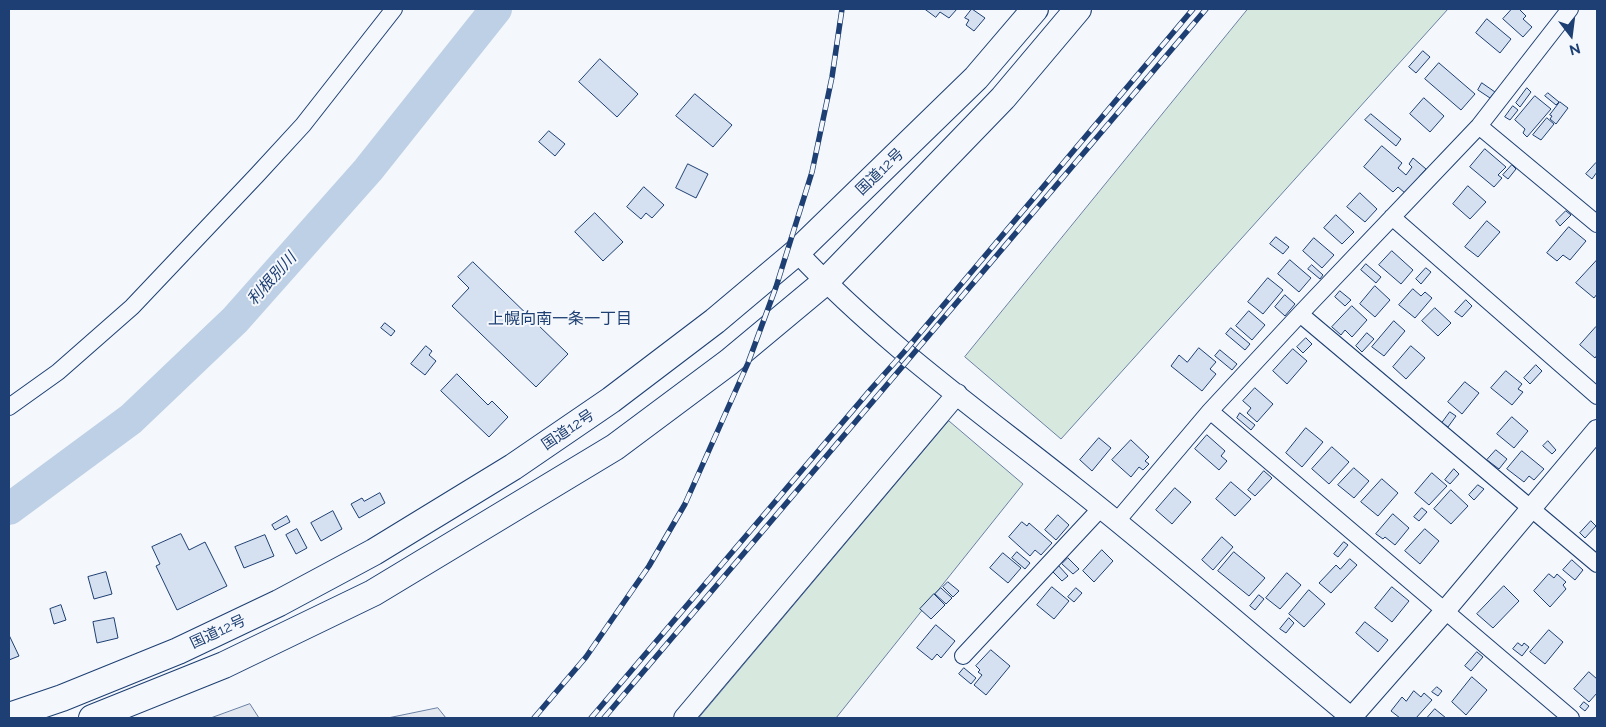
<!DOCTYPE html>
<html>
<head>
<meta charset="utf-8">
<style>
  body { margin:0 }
  #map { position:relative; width:1606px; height:727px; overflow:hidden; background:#f4f7fb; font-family:Raleway,sans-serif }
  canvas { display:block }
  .frame { position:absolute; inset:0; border:10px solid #1d3f73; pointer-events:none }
  .north { position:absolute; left:1546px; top:10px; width:50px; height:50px; -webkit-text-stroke:4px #f4f7fb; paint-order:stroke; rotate:165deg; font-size:14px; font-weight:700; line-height:20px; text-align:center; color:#1d3f73 }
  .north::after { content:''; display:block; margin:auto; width:18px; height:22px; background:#1d3f73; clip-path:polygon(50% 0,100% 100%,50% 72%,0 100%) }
</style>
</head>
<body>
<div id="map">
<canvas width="1606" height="727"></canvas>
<div class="frame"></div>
<div class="north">N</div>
</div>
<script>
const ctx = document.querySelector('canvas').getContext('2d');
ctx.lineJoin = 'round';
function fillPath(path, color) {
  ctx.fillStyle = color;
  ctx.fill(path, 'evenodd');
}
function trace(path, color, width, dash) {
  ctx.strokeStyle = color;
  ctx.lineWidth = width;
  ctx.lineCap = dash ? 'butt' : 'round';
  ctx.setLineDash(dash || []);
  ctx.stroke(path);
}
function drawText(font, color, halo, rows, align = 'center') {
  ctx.font = font + ' Raleway,"Noto Sans JP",sans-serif';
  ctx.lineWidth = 4;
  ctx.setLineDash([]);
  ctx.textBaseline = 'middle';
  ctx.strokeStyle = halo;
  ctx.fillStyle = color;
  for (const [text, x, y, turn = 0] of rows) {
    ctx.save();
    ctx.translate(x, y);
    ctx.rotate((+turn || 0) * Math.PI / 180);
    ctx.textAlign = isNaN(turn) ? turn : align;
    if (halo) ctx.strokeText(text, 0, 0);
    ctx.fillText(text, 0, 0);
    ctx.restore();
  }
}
const green = new Path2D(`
  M1248,9H1448L1061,439L965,357Z
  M949,421L1023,484L836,718H699Z`);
const parking = new Path2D(`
  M250,704L259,718H211Z
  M438,708L446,718H388Z`);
const river = new Path2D(`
  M9,509L131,419L235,320L368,170L496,9`);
const building = new Path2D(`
  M925,9H957L949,18L940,12L936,17Z
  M972,9L985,18L974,31L966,25L969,20L965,18Z
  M1512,9H1519L1526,16L1523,19L1532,27L1523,37L1503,19Z
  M1487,19L1511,39L1500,53L1476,33Z
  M1423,51L1430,57L1416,73L1409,67Z
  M600,59L638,94L617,117L579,82Z
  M1439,63L1475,94L1461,110L1425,79Z
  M1482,83L1495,92L1490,98L1478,90Z
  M1527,88L1531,92L1520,107L1516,103Z
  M1548,93L1559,102L1556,105L1545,96Z
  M695,94L732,125L713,147L676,116Z
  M1535,96L1551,109L1527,137L1523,133L1525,129L1515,120Z
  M1424,98L1444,116L1430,132L1410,114Z
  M1560,102L1568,108L1556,124L1550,119L1552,116L1550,115Z
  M1513,106L1518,110L1510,120L1505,117Z
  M1371,114L1401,139L1396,146L1365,120Z
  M1547,118L1554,124L1541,140L1533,135Z
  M549,131L565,144L555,156L539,142Z
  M1382,146L1402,163L1398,168L1406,175L1412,167L1409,164L1413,158L1426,169L1405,193L1398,187L1393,192L1364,167Z
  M1485,149L1506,167L1498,175L1502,178L1494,187L1470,167Z
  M1596,163L1597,164V172L1592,179L1586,174Z
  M688,164L708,174L696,198L676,188Z
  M1512,165L1516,169L1508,179L1503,175Z
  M1468,186L1486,202L1470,219L1453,204Z
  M644,187L664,205L652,218L646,213L641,219L627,207Z
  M1360,193L1377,209L1365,222L1347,207Z
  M1566,211L1571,215L1560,226L1556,221Z
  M595,213L623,242L603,261L575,232Z
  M1336,215L1354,232L1342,244L1324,228Z
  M1487,221L1500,232L1478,257L1465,247Z
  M1569,227L1586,241L1570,260L1563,255L1557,261L1547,253Z
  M1276,237L1289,247L1283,254L1270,244Z
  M1314,238L1334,255L1322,268L1303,251Z
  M1392,251L1413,270L1401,284L1379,265Z
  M1290,260L1311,278L1299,292L1278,274Z
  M1597,260V294L1594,298L1576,283Z
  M473,262L568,354L536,387L452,306L469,288L458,277Z
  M1366,264L1381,277L1376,283L1361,270Z
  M1312,265L1323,275L1320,279L1308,269Z
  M1426,268L1431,272L1421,284L1416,279Z
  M1268,278L1283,290L1263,314L1248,302Z
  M1375,286L1390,300L1375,317L1360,304Z
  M1413,289L1421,296L1425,292L1432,298L1415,318L1399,305Z
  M1340,291L1351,300L1345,306L1335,297Z
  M1285,295L1295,304L1285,316L1275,307Z
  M1466,300L1472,306L1462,317L1455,312Z
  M1352,306L1367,320L1352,337L1345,330L1341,335L1332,327Z
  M1435,308L1451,323L1438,336L1422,321Z
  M1249,311L1265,325L1252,340L1236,326Z
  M1394,321L1405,331L1384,356L1372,347Z
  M385,323L395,331L391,336L381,328Z
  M1596,327L1597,328V355L1595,358L1580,345Z
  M1231,328L1250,344L1245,350L1226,334Z
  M1367,333L1374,339L1362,352L1356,346Z
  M1306,338L1312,344L1303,353L1297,347Z
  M426,346L432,351L429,355L436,361L425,375L411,364Z
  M1411,346L1425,358L1406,379L1393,367Z
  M1199,348L1216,362L1210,369L1216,374L1202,391L1171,366L1179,355L1187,362Z
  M1293,349L1307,361L1287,384L1273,371Z
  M1220,350L1237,364L1232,370L1215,356Z
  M1536,365L1542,371L1530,384L1524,378Z
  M1506,371L1522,384L1518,389L1523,392L1512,405L1491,388Z
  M457,374L488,405L492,401L508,417L489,437L441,391Z
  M1465,382L1479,393L1462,414L1448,402Z
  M1255,388L1273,404L1257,422L1247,413L1251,408L1243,401Z
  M1450,412L1456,416L1448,427L1442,423Z
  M1240,413L1255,425L1251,430L1237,418Z
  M1512,417L1528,431L1514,448L1497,434Z
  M1306,428L1323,442L1302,467L1286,453Z
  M1207,435L1225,451L1221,456L1227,461L1219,470L1195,449Z
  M1099,438L1111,448L1092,471L1080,460Z
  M1131,440L1149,457L1145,461L1149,464L1143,470L1139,467L1131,477L1112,460Z
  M1548,441L1556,450L1552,454L1543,446Z
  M1332,447L1349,462L1329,484L1312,469Z
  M1496,450L1507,459L1499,469L1487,460Z
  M1522,451L1544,469L1534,480L1529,476L1524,482L1507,469Z
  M1354,468L1369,481L1354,498L1338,485Z
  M1454,469L1459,474L1450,484L1445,480Z
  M1264,471L1272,478L1255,496L1248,490Z
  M1432,473L1447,486L1429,505L1415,493Z
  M1382,479L1398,493L1378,516L1361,502Z
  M1231,482L1251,499L1235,516L1216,499Z
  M1478,485L1484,489L1474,500L1469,495Z
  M1175,488L1191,502L1172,524L1156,510Z
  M1451,490L1468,506L1451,524L1434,509Z
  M380,493L385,503L359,518L351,504L362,498L364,501Z
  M1422,508L1427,512L1419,521L1414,517Z
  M333,511L342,529L321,541L311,523Z
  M1393,514L1409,528L1395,545L1385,537L1383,539L1376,534Z
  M1058,515L1069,525L1056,540L1045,530Z
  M287,516L290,522L275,530L272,525Z
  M1591,521L1596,526L1585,538L1580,533Z
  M1022,522L1027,526L1029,523L1052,543L1041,555L1035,550L1030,556L1009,537Z
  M297,529L307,548L296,554L286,535Z
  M1425,529L1439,541L1420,564L1405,551Z
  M181,534L189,550L205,542L227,586L177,610L156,566L160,564L152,547Z
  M265,535L274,556L244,568L235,547Z
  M1222,537L1233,547L1213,570L1202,560Z
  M1344,542L1348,545L1338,557L1334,554Z
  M1102,550L1113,561L1094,582L1083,571Z
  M1017,552L1030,563L1025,569L1012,558Z
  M1234,552L1265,578L1249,596L1218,571Z
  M1003,553L1021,568L1008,583L990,568Z
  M1068,558L1079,569L1073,574L1062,564Z
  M1350,559L1357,565L1331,593L1319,583L1336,565L1340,569Z
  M1572,560L1583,570L1575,580L1563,570Z
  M1057,564L1068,576L1062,581L1051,570Z
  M106,572L112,594L94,599L88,577Z
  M1287,573L1301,585L1280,609L1266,598Z
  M1549,574L1554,578L1557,574L1566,582L1563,585L1566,589L1550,607L1534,591Z
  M948,582L959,591L953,597L943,587Z
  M1504,586L1519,601L1493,628L1477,614Z
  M1052,587L1069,601L1054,619L1037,605Z
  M1392,587L1409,601L1392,622L1375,608Z
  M941,588L952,598L946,604L935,594Z
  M1076,588L1082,593L1074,602L1068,597Z
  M1309,590L1325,604L1304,627L1289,614Z
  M934,594L945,605L931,619L920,609Z
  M1259,595L1264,599L1255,610L1250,606Z
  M61,605L66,620L54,624L50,609Z
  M114,618L118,638L97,643L93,622Z
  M1289,618L1294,623L1286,633L1280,629Z
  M1365,622L1388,640L1378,652L1356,633Z
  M936,625L955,641L941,658L937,654L932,660L917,648Z
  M1549,630L1563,642L1545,664L1530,652Z
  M9,635L19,656L9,660Z
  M1518,643L1522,646L1524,643L1529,647L1522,656L1513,649Z
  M991,650L1010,666L986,695L974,685L982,675L978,672L980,670L976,666Z
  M1477,652L1483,657L1471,671L1465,666Z
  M964,668L976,678L971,684L959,674Z
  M1589,672L1597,679V693L1589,702L1574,689Z
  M1472,677L1487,690L1466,715L1452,702Z
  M1437,687L1442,691L1438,696L1432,692Z
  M1414,691L1421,697L1424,693L1432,700L1416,718H1400L1391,711L1402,697L1406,701Z
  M1584,702L1589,706L1585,711L1580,707Z
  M1435,709L1446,718H1427Z`);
const minor = new Path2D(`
  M1479,126L1597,224
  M1392,217L1597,396
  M1300,314L1597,564
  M9,407L58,372L132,307L257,175L303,125L394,9
  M1210,411L1571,718
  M1117,521L1210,411L1300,314L1479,126L1570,9
  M963,656L1101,508`);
const tertiary = new Path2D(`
  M797,252C879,340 980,412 1073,486C1168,561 1259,641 1352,718
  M684,718L957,394
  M1351,718L1444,612L1597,430`);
const trunk = new Path2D(`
  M9,716L62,698L178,651L279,603L374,552L513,467L611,400L715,321L797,252L976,78L1035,9
  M92,718L224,665L373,593L615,447L729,362L825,282L1003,98L1078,9`);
const rail = new Path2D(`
  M534,718L586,657L649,566L685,504L748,363L776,287L812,172L832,77L842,9
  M591,718L871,389L904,352L1193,9
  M604,718L1206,9`);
const streetNames = [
  ["国道12号",880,172,-44],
  ["国道12号",568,430,-34],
  ["国道12号",218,632,-25]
];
const waterNames = [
  ["利根別川",272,279,-48]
];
const neighbourhoodNames = [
  ["上幌向南一条一丁目",560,319]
];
fillPath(green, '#d7e8df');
trace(green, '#687fa3', 1);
fillPath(parking, '#e3e8f0');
trace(parking, '#687fa3', 1);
trace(river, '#bed0e5', 32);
fillPath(building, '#d5e0f0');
trace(building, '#1d3f73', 1);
trace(minor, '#1d3f73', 18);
trace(tertiary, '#1d3f73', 22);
trace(trunk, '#1d3f73', 28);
trace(minor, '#f4f7fb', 16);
trace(tertiary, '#f4f7fb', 20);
trace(trunk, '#f4f7fb', 26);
trace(rail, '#1d3f73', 5.5);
trace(rail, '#f4f7fb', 4, [11]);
drawText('15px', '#1d3f73', '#f4f7fb', streetNames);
drawText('italic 16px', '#1d3f73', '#f4f7fb', waterNames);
drawText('16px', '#1d3f73', '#f4f7fb', neighbourhoodNames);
</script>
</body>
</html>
